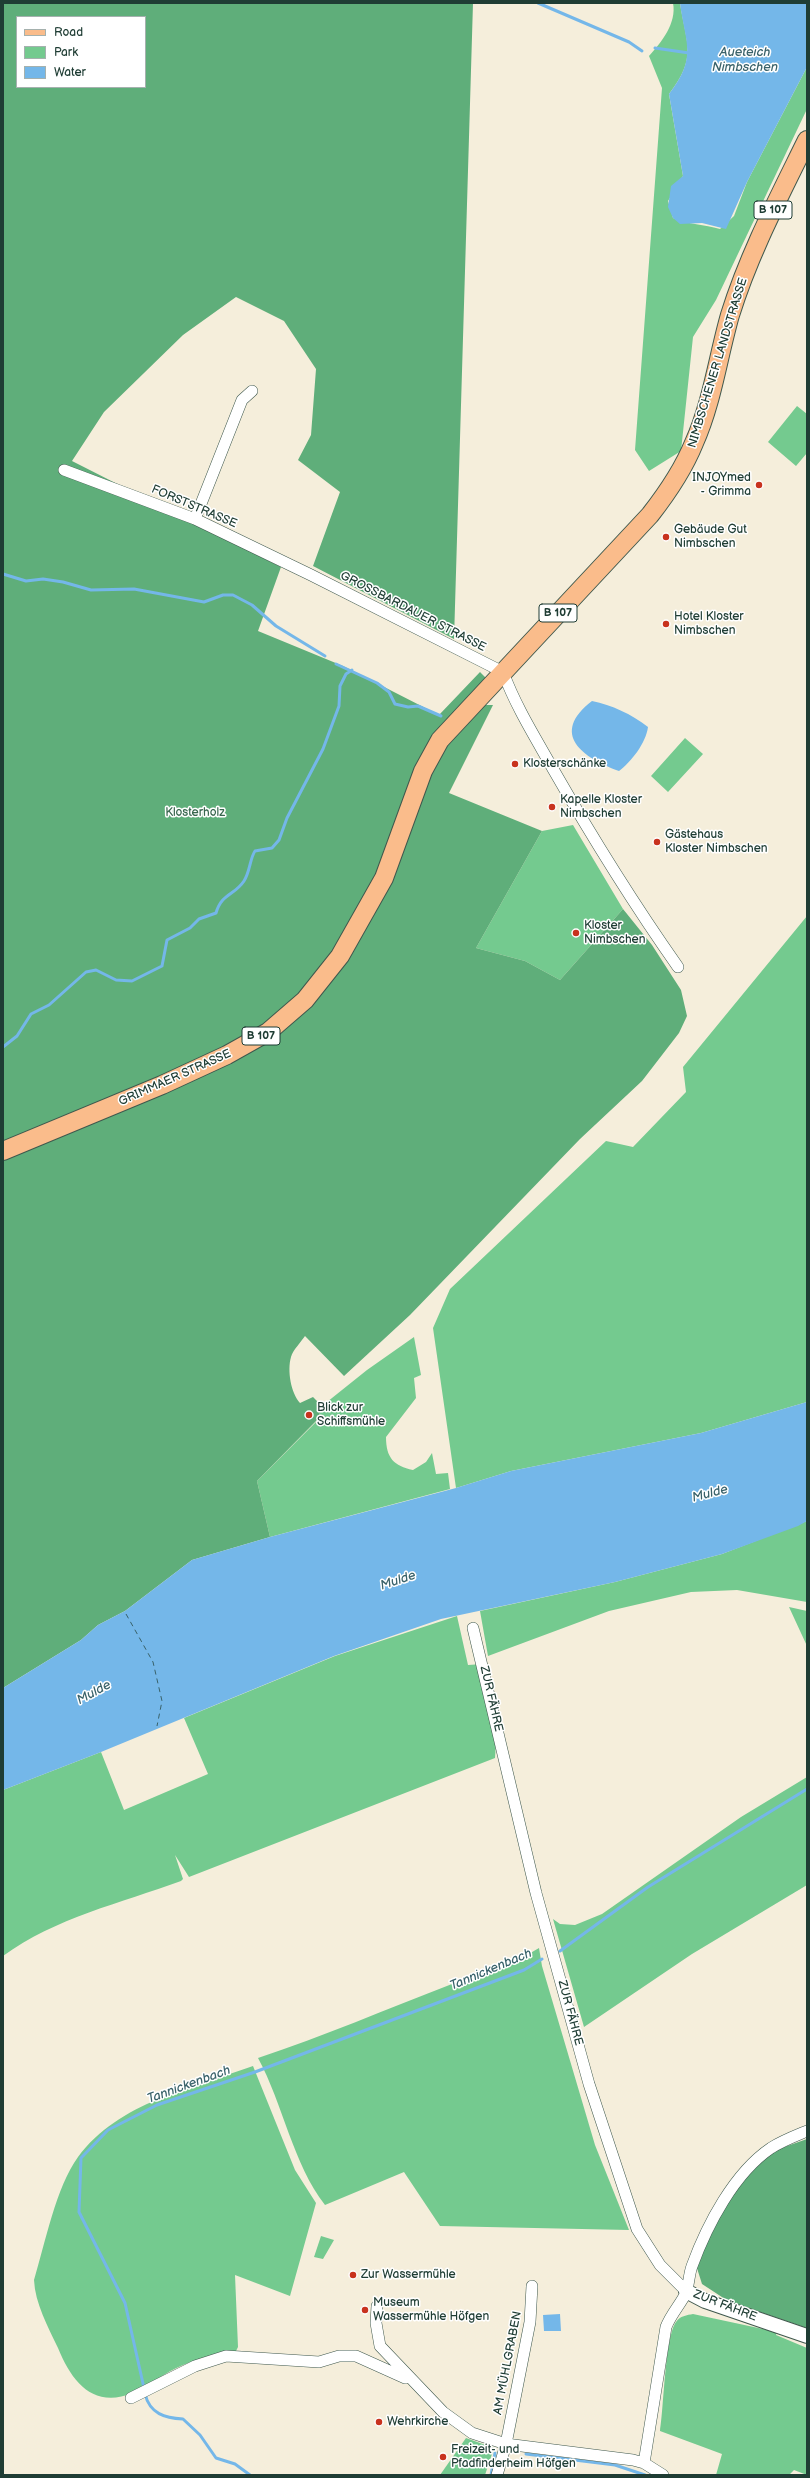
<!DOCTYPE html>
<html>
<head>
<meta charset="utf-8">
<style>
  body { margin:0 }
  #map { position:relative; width:810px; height:2478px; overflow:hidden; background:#f5eedb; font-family:"Balsamiq Sans",sans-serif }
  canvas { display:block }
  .frame { position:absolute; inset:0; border:4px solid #1f3d34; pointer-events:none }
  .legend { position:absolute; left:16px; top:16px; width:130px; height:72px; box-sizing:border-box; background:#fff; border:1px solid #a5b1ae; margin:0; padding:5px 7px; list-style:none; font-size:12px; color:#1f3d34 }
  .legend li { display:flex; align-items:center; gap:8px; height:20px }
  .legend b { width:20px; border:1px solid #a5b1ae }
</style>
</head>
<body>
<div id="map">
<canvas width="810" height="2478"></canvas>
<div class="frame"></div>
<ul class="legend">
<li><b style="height:5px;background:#fabc8b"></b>Road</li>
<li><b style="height:11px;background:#74ca8f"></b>Park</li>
<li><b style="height:11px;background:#74b7e9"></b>Water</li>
</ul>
</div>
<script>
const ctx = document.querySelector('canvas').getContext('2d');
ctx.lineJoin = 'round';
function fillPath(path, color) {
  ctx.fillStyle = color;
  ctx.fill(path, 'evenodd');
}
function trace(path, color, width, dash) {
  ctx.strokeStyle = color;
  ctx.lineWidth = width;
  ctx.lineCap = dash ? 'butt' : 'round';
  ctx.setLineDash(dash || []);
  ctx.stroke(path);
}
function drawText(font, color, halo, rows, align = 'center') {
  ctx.font = font + ' "Balsamiq Sans",sans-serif';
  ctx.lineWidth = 3;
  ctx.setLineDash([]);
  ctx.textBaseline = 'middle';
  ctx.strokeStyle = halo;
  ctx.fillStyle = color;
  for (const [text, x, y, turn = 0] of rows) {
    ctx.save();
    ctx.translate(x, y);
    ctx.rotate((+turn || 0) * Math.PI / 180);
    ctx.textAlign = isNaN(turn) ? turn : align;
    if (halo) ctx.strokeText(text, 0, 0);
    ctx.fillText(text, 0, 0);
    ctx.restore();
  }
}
const green = new Path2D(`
  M673,3H680C686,43 698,57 669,94L683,176L668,201L673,218C689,225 704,224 720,229L734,216L747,182L807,67V109L716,300L693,337L681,451L649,471L635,450L662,88L649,56C661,43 677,23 673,3Z
  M797,406L807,414V453L796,466L768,442Z
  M685,738L703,754L668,792L651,776Z
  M573,825L623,909L560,980L525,961L476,948L542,831Z
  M807,916V1402L701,1433L511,1471L456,1488L433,1328L450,1289L606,1141L633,1147L686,1092L683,1067Z
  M414,1337L421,1375L414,1378L416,1398L386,1437C386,1458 394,1466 413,1470L426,1462L432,1453L436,1474L448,1473L450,1489L270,1537L257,1481L318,1420L322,1406L367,1370Z
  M807,1521V1602L737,1590L691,1592L609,1611L488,1656L480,1611L615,1582L722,1554Z
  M789,1607L807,1611V1646Z
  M457,1616L468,1665L483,1664L497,1725L495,1758L189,1877L175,1855L183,1879L181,1881C121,1903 55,1918 3,1956V1790L101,1752L124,1810L208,1774L184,1718L335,1656Z
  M807,1777V1885L692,1954L584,2027L553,1919L560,1924L575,1925L602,1914L741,1817Z
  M539,1948L542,1966L595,2145L629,2230L440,2226L404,2172L325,2205C293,2164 283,2104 258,2058C324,2036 387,2009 452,1984C482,1972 512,1965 539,1948Z
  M253,2066L295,2170L316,2203L290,2296L235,2275L238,2347L236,2351C218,2355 200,2358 183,2365C165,2372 150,2386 133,2393C93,2409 72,2382 58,2348C48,2327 35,2303 34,2280C45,2244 56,2187 78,2157C119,2102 192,2088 253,2066Z
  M321,2236L334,2240L323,2259L314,2257Z
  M693,2314L777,2332L776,2335L807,2348V2475L794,2470L789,2475H716L722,2454L660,2431C664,2407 665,2337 676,2322C680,2316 687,2315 693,2314Z
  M466,2438L494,2448L485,2475H440Z`);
const forest = new Path2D(`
  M3,3H473L454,639L313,566L340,492L298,460L311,435L316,369L284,321L236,297L183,335L104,412L72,461L281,567L258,631L343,666L439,715L480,672L486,678L472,697L392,843L362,907L313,983L244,1041L3,1146ZM17,17H145V87H17Z
  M485,705H493L449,793L542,831L476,948L525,961L560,980L623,909L652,945L681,990L687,1016L679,1033L642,1081L580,1139L410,1315L344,1376L305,1336C301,1342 293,1350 291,1357C287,1371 291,1393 300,1403L313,1397L322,1406L318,1419L257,1481L270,1537L192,1560L125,1611L98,1625L81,1640L3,1688V1156L164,1090L322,990L432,764L466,717Z
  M807,2139V2328L728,2301L702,2284L696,2265L737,2182L773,2151Z`);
const water = new Path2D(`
  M680,3H807V67L747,182L726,229L702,223L680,224L673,218L668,207L671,186L683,176L669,94C698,57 685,43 680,3Z
  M592,701C612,705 631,714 648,727C646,743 631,762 619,771C583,758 549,734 592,701Z
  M807,1402V1521L798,1526L722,1554L615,1582L441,1619L334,1656L101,1752L3,1790V1688L81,1640L98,1625L125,1611L192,1560L270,1537L456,1488L511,1471L701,1433Z
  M560,2314L561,2331H544L543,2315Z`);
const stream = new Path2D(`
  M538,3L629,42L642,51
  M655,48L689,53
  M3,574L26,581L43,579L63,582L91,590L134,589L204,602L223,595H233L252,605L276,626L325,656
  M336,664L377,683L389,692L395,704L408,707L418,706L441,716
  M3,1047L17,1036L31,1014L49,1005L86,972L96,970L116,980L132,981L162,966L167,940L190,928L199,919L216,913C222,893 234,896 244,881C250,872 250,858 255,851L272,848L279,840L287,818L323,749L339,706L340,686L346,674L352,670
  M560,1951L648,1887L807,1789
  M144,2388L125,2303L79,2212L81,2158L108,2130L157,2105L255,2072L524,1970L542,1959
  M145,2394C150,2414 165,2418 183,2419L200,2435L216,2458L235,2464L250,2475
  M526,2454L615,2465L645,2475
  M491,2475L495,2453`);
const ferry = new Path2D(`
  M126,1614L153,1662L162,1701L157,1726`);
const minor = new Path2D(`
  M64,470L195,519L311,575L503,672C516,707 535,737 553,769C592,837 633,903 678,967
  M195,519L242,400L252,391
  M473,1628L536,1893L589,2084L637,2229L660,2265L686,2291
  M377,2306L376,2323L380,2346L443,2412L472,2433L506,2444L633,2460L644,2463L663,2475
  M131,2398L195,2366L226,2356L319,2362L339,2356H356L405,2378
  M644,2463L666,2327C671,2314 680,2305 686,2293C689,2284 689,2274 692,2266C707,2225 734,2173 771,2148C782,2141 795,2136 807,2131
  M497,2475L506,2444L530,2322L532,2286`);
const tertiary = new Path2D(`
  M686,2291L705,2301L807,2336`);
const primary = new Path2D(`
  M3,1151L162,1085L227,1055L268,1032L305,1000L340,956L384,878L423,771L440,740L650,515C668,492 683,470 694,443C712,403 718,357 730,315C749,254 779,197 807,140`);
const markers = [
  [759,485,4,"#c8321e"],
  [666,537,4,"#c8321e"],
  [666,624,4,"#c8321e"],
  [515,764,4,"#c8321e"],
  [552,807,4,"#c8321e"],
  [657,842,4,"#c8321e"],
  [576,933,4,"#c8321e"],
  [309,1415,4,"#c8321e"],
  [353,2275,4,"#c8321e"],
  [365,2310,4,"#c8321e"],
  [379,2422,4,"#c8321e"],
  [443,2457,4,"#c8321e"]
];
const shields = [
  [773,210,38],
  [558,613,38],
  [261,1036,38]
];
const shieldNames = [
  ["B 107",773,210],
  ["B 107",558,613],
  ["B 107",261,1036]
];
const streetNames = [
  ["NIMBSCHENER LANDSTRASSE",718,363,-73],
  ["FORSTSTRASSE",194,507,23],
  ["GROSSBARDAUER STRASSE",413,612,27],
  ["GRIMMAER STRASSE",175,1078,-24],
  ["ZUR FÄHRE",491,1699,77],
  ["ZUR FÄHRE",570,2013,75],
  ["ZUR FÄHRE",725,2306,21],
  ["AM MÜHLGRABEN",508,2363,-79]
];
const poiNames = [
  ["INJOYmed",751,478,"right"],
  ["- Grimma",751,492,"right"],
  ["Gebäude Gut",674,530],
  ["Nimbschen",674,544],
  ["Hotel Kloster",674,617],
  ["Nimbschen",674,631],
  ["Klosterschänke",523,764],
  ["Kapelle Kloster",560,800],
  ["Nimbschen",560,814],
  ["Gästehaus",665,835],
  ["Kloster Nimbschen",665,849],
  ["Kloster",584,926],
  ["Nimbschen",584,940],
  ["Blick zur",317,1408],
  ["Schiffsmühle",317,1422],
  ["Zur Wassermühle",361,2275],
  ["Museum",373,2303],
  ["Wassermühle Höfgen",373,2317],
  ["Wehrkirche",387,2422],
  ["Freizeit- und",451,2450],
  ["Pfadfinderheim Höfgen",451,2464]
];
const parkNames = [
  ["Klosterholz",195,813]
];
const waterNames = [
  ["Aueteich",745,53],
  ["Nimbschen",745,68],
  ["Mulde",710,1494,-15],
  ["Mulde",398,1581,-18],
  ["Mulde",94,1693,-28],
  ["Tannickenbach",491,1970,-23],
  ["Tannickenbach",189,2085,-20]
];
fillPath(green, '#74ca8f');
fillPath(forest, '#5fae7a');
fillPath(water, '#74b7e9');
trace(stream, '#74b7e9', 3);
trace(ferry, '#39626a', 1, [5, 4]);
trace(minor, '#3f584d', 12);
trace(tertiary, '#3f584d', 16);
trace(primary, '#3f584d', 20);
trace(minor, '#fff', 11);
trace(tertiary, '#fff', 14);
trace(primary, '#fabc8b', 18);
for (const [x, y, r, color] of markers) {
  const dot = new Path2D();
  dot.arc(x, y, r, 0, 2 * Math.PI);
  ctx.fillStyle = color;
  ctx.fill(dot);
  trace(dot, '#fff', 1.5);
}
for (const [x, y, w] of shields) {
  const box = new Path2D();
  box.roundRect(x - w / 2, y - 9, w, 18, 3);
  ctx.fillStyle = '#fff';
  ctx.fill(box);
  trace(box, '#1f3d34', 1);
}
drawText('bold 11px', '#1f3d34', null, shieldNames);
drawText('12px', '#1f3d34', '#fff', streetNames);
drawText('12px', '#1f3d34', '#fff', poiNames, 'left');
drawText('12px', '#39674f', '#fff', parkNames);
drawText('italic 13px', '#39626a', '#fff', waterNames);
</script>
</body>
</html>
